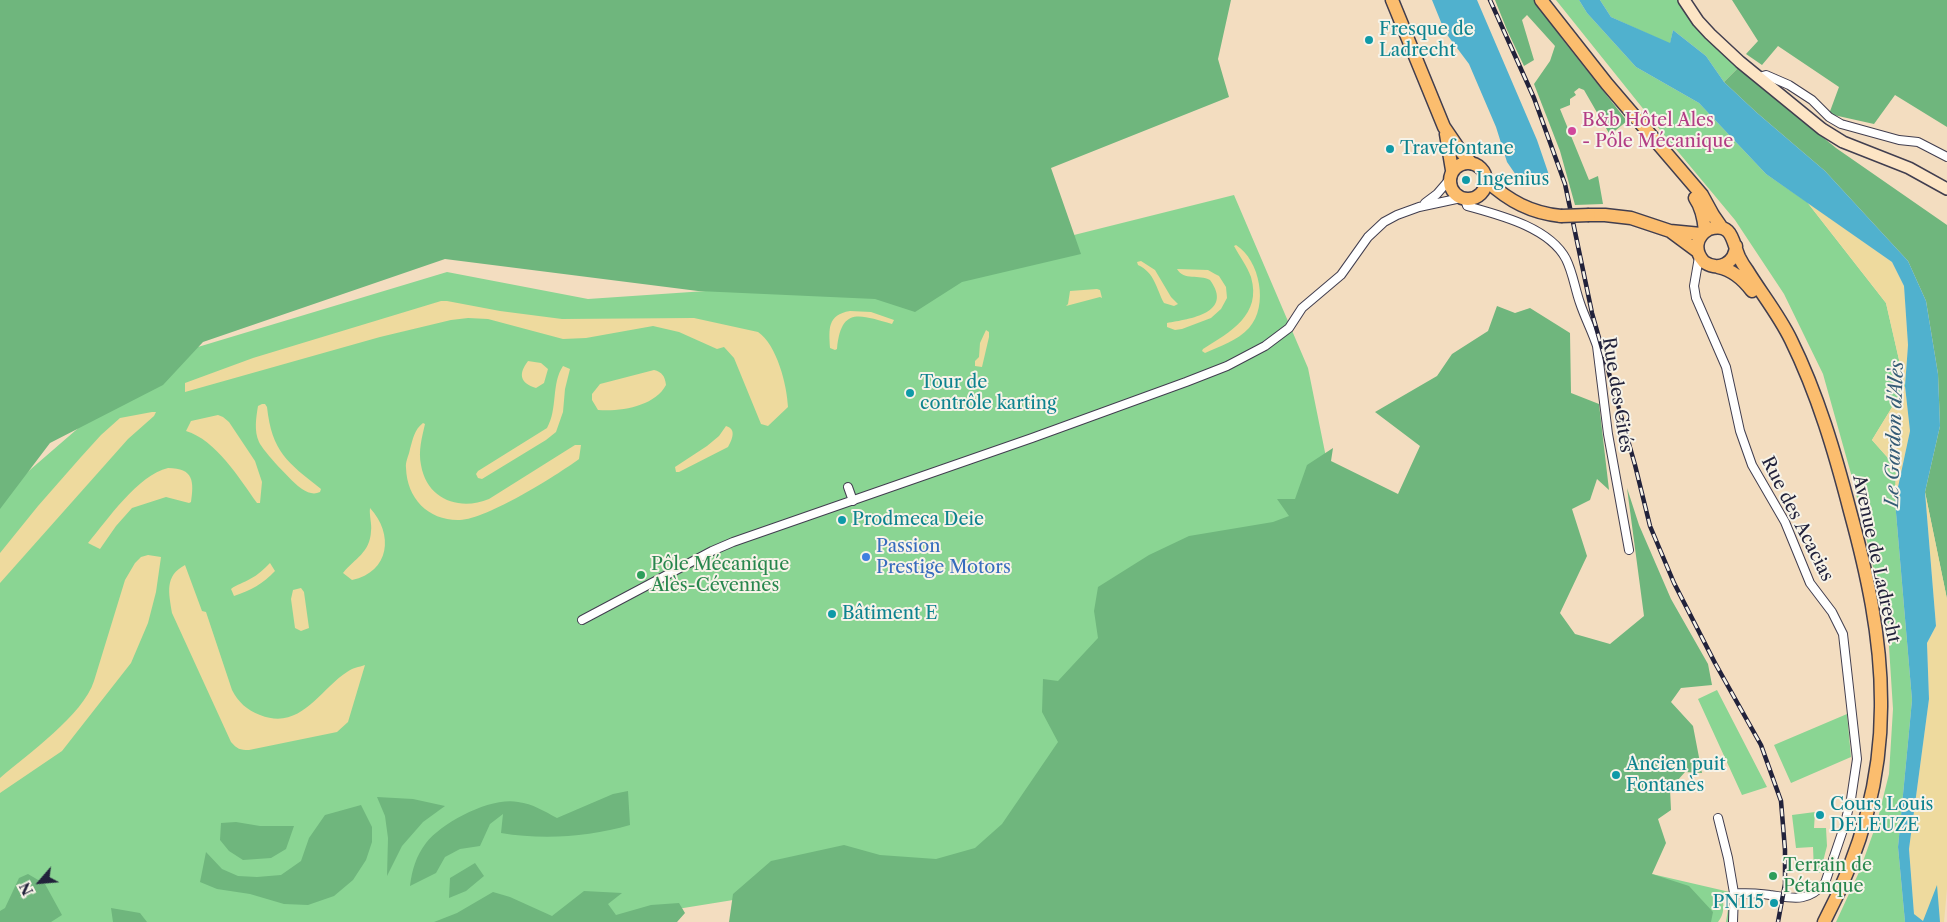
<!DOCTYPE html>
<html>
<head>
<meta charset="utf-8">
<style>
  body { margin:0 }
  #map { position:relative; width:1947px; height:922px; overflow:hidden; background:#f3ddc0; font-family:"Libre Caslon Text",serif }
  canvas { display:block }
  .north { position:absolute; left:15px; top:857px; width:50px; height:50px; -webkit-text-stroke:4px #f7f3e8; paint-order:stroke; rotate:243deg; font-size:14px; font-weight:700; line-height:20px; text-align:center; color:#22223b }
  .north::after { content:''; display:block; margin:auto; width:18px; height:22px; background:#22223b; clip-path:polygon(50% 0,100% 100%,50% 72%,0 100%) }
</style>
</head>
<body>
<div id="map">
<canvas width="1947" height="922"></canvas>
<div class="north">N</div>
</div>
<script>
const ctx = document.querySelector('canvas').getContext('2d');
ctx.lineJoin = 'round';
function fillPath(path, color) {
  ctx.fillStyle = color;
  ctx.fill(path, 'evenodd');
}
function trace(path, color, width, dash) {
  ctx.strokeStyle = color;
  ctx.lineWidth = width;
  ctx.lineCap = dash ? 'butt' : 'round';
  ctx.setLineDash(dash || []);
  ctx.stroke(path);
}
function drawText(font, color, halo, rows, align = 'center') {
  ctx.font = font + ' "Libre Caslon Text",serif';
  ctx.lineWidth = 4;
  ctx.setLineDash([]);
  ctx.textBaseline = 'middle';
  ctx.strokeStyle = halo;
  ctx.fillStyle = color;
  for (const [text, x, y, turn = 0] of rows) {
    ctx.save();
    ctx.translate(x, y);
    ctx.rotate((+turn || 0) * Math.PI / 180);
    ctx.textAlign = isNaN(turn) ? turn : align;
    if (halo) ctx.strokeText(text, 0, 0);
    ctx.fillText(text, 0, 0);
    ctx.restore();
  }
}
const green = new Path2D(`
  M1556,0H1579L1587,13L1636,67L1699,103L1766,174L1807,202L1886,303L1905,386L1872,440L1896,467L1895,501L1912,700L1898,847L1905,922H1836L1860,870L1877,822L1889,774L1893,709L1888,631L1853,481L1823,374L1784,294L1735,220L1665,136Z
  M1600,0H1678L1687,14L1738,68L1724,82L1706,56L1673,30L1670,44L1611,17Z
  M1234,195L1308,368L1329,472L1243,659L947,877L789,891L640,915L613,922H0V491L16,482L158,359L447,272L588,299L809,284L950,266Z
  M1717,690L1767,787L1742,795L1698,699Z
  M1847,714L1851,757L1791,783L1774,745Z
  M1815,812L1814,828H1826L1827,846L1820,873L1814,872L1813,847L1796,848L1792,815Z
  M1652,874L1734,893L1729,922H1726L1729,903L1723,897C1723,907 1725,913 1718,922H1711Z`);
const forest = new Path2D(`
  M0,0H1231L1218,59L1229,97L1051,168L1081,254L962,282L915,312L875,299L698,291L445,259L203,342L163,385L50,443L0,509Z
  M1495,0H1534L1563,40L1627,121L1610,135L1584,90L1579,88L1574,92L1576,95L1570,99V105L1560,109L1589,180L1598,176L1603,204L1575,205L1560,151L1534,84L1550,61L1555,46L1527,15L1522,20L1534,60L1524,66L1507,30Z
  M1732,0H1947V127L1895,95L1874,124L1829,114L1839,87L1778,46L1762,65L1746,54L1758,41Z
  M1738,68L1836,148L1947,225V599L1925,492L1940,426L1938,374L1926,301L1908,261L1825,171L1756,112L1724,82Z
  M1497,306L1515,313L1530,308L1570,333L1571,393L1599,404L1609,490L1597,479L1590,500L1572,509L1587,556L1560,613L1575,634L1610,644L1644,616L1627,488L1639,525L1671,599L1708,664L1712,685L1681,688L1671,702L1693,726L1702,773L1685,772L1670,789L1671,810L1658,819L1666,843L1652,874L1689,886L1713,912L1711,922H729L733,894L771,861L844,845L880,855L936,859L975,848L1002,824L1058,742L1042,712L1043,679L1058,681L1098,638L1094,611L1098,587L1149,555L1189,536L1273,522L1289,516L1277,499H1295L1307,465L1333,448L1331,461L1398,494L1420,446L1375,412L1437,376L1452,354L1488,331Z
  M628,791L630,825C589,837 543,840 501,833L503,814L490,824L480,846L460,849L445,857L436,873L410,886C412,870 416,856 426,843C443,822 490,797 518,802C533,804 544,811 557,818L613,794Z
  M377,797L413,799L445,806L423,822L402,846L387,876L388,838L385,816Z
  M361,805L372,827V842L366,860L353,880L334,896L308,905L284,904L250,894L217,889L200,882L206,852L222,869L238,876L257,877L281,875L301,861L309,838L325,815Z
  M236,822L260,826H294L286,849L271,858L243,860L229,851L220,840L221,823Z
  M475,863L484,876L466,891L449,898L450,878Z
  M28,874L45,884L62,915L51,922H0V911L5,908L19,878Z
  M584,891L622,893L608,904L616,915L651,905L679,903L685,913L677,922H434L457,913L493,892L510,897L552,916Z
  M111,908L140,913L147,922H113Z`);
const sand = new Path2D(`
  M1807,202L1892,262L1904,286L1908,345L1905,386L1910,431L1895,501L1896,467L1872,440L1905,386L1886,303Z
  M1236,245C1260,260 1269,306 1249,328C1237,341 1220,346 1205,353L1202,351L1203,349C1230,332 1262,315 1251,277C1247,266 1240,257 1234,246Z
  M1141,261L1155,270L1171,297L1178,304L1174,306L1164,303C1156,288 1155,273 1138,265L1137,262Z
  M1177,269L1208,270L1215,274L1219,276L1226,287L1227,298L1221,309L1211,318L1182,329L1175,330L1167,327V323C1190,319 1234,313 1210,280C1199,274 1184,281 1177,269Z
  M1097,289L1100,290L1102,298L1100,297L1066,306L1068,304L1070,291Z
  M441,301H447L500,311L562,319L694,318L758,332C777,345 787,385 788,407L768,426L761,424L734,358L724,347L717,349L679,332L653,326L586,338L563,339L488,319L468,318L451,320L380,337L185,392V383L253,358Z
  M850,311L871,312L894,320L892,324C860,315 841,306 837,349L835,350L830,348C829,329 827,315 850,311Z
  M986,330L989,332V337L982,367L975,366V361L979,357L980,343Z
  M528,361L541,363L548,369L544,383L536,388C520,383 518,374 528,361Z
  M563,366L570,369L565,389L563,412L556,432L546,440L482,479L478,478L476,474L478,471L547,428C558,409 551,384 563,366Z
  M654,370C662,372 665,376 666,385C655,406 621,412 598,410L592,400V394L600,384Z
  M262,404H265L267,407C272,452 287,462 321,489L320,492C314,495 308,493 302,489C293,483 263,451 259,442C254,431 256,418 258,406Z
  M152,412H156L154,416L128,439L0,583V553L38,506L81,457L101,435L120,418Z
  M218,415L223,417L229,422L255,461L262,482L260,503H257C239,478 216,440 186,431L191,421Z
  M423,423L425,424C422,437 418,451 421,465C427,500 460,511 489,499L575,445H581L579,459C556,476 487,519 460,520C429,521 407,499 406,468C405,462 409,455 410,449C413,439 414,430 423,423Z
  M726,426C737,429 732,440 728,447L679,472H676L675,467L707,446L719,436Z
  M168,468C194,468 194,482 191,502L189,503L166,497L132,508L116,526L100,549L88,543C108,519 138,475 168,468Z
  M1925,492L1947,599V889L1944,922H1921L1914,914L1909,849L1929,699L1927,643L1936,626Z
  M370,508C394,534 390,572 352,580L343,573C355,558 370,553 371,531C372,524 369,515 370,508Z
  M148,555L161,557L156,592L148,623L131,663L62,751L0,793V778C28,754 83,715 94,681L125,580L135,563L141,557Z
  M270,563L275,571C263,584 251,590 234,596L231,589C237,584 244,583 250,579C258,575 264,569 270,563Z
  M185,565L202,611L206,612L232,690C238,702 247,710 260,715C301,731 319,690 347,672C352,668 359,667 365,665L348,722L337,732L249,750C240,750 237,749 231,742L172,613C169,593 164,576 185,565Z
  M301,588L304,592L309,628L301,631L295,628L291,599L293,590Z`);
const water = new Path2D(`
  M1432,0H1477L1537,140L1550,178L1532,184L1518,178L1507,162L1496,127L1469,64L1445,32Z
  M1579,0H1600L1611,17L1670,43L1673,30L1706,56L1724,82L1756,112L1825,171L1908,261L1926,301L1938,374L1940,426L1925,492L1936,626L1927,643L1929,699L1909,849L1914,914L1923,921L1937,885L1940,922H1905L1898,847L1912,700L1895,501L1910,431L1905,386L1908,345L1904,286L1892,262L1766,174L1699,103L1636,67L1587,13Z`);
const street = new Path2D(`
  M1759,77L1766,75L1789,85L1812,100L1829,117L1841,124L1899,140L1918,142L1947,157
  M1465,199L1467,206C1499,215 1549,227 1566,259C1573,273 1575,289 1580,303C1585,318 1592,331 1597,346L1608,434L1629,550
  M1425,203L1437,194L1449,180
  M1699,257L1694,286L1696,298L1726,367L1740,431L1752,465L1785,522L1810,583L1832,612L1843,634L1857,759L1851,799L1844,827L1825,883C1807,903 1793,898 1770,895C1758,893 1746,893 1734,893
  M848,487L853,501
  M582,620L712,551L733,542L1032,438L1186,382L1227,366L1265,346L1289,328L1302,308L1341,275L1368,237L1384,222L1397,215L1419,207L1461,198
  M1718,818L1728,858L1734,893L1733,922`);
const secondary = new Path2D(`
  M1684,0L1698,21L1710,34L1740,62L1822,129L1843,142L1909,168L1947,189`);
const primary = new Path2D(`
  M1392,0L1444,127L1459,149L1471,163
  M1541,0L1607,84L1702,195L1713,215L1722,228
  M1446,134L1452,170
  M1450 181a18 18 0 1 1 36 0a18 18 0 1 1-36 0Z
  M1487,181C1509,201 1531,213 1561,216
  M1695,198C1702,208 1704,220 1705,231
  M1589,215H1605L1631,218L1670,231L1701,234
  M1670,231L1697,251
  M1736,246C1735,263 1719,272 1704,262C1694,251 1695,237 1709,229C1733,222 1732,241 1739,257C1741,261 1744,266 1747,270C1761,293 1779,315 1791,340C1818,395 1835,453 1850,511C1867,573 1881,637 1881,701C1882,778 1860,854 1824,922
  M1718,267C1733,270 1743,279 1752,291`);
const rail = new Path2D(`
  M1490,0L1534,98L1565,184L1592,313L1635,465L1650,526L1674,583L1715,663L1761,745L1781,801L1785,850V884L1778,922`);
const primaryBridge = new Path2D(`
  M1561,216L1589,215`);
const markers = [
  [1369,40,5,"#0f9aa8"],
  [1572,131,5,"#d1479c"],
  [1390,149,5,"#0f9aa8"],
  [1466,180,5,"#0f9aa8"],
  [910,393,5,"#0f9aa8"],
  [842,520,5,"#0f9aa8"],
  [866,557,5,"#3f7fe0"],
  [641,575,5,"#2e9e5b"],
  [832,614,5,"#0f9aa8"],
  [1616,775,5,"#0f9aa8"],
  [1820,815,5,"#0f9aa8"],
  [1773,876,5,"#2e9e5b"],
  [1774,903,5,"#0f9aa8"]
];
const cultureNames = [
  ["Fresque de",1379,30],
  ["Ladrecht",1379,51],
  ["Travefontane",1400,149],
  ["Ingenius",1476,180],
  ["Tour de",920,383],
  ["contrôle karting",920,404],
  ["Prodmeca Deie",852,520],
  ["Bâtiment E",842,614],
  ["Ancien puit",1626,765],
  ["Fontanès",1626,786],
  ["Cours Louis",1830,805],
  ["DELEUZE",1830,826],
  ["PN115",1764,903,"right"]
];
const hotelNames = [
  ["B&b Hôtel Ales",1582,121],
  ["- Pôle Mécanique",1582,142]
];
const streetNames = [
  ["Rue des Cités",1617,395,81],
  ["Rue des Acacias",1797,519,63],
  ["Avenue de Ladrecht",1876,559,78]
];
const shopNames = [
  ["Passion",876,547],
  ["Prestige Motors",876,568]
];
const leisureNames = [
  ["Pôle Mécanique",651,565],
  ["Alès-Cévennes",651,586],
  ["Terrain de",1783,866],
  ["Pétanque",1783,887]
];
const waterNames = [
  ["Le Gardon d'Alès",1895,434,-88]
];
fillPath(green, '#8ad593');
fillPath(forest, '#6fb67d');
fillPath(sand, '#eeda9e');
fillPath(water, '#50b1ce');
trace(street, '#413e4f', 10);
trace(secondary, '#413e4f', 14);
trace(primary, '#413e4f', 15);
trace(street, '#fff', 8);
trace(secondary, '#fde5c5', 11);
trace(primary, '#fbbd6e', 12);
trace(rail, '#22223b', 4.5);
trace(rail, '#f7f3e8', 2.5, [8]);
trace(primaryBridge, '#413e4f', 15, []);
trace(primaryBridge, '#fbbd6e', 12);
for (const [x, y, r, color] of markers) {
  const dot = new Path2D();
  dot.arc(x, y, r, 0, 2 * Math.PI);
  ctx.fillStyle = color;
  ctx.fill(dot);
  trace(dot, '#f7f3e8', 2);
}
drawText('18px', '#0d838f', '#f7f3e8', cultureNames, 'left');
drawText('18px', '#b23c85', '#f7f3e8', hotelNames, 'left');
drawText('18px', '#22223b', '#f7f3e8', streetNames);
drawText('18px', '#366cbe', '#f7f3e8', shopNames, 'left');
drawText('18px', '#27864d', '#f7f3e8', leisureNames, 'left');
drawText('italic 19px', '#345b76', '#f7f3e8', waterNames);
</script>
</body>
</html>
